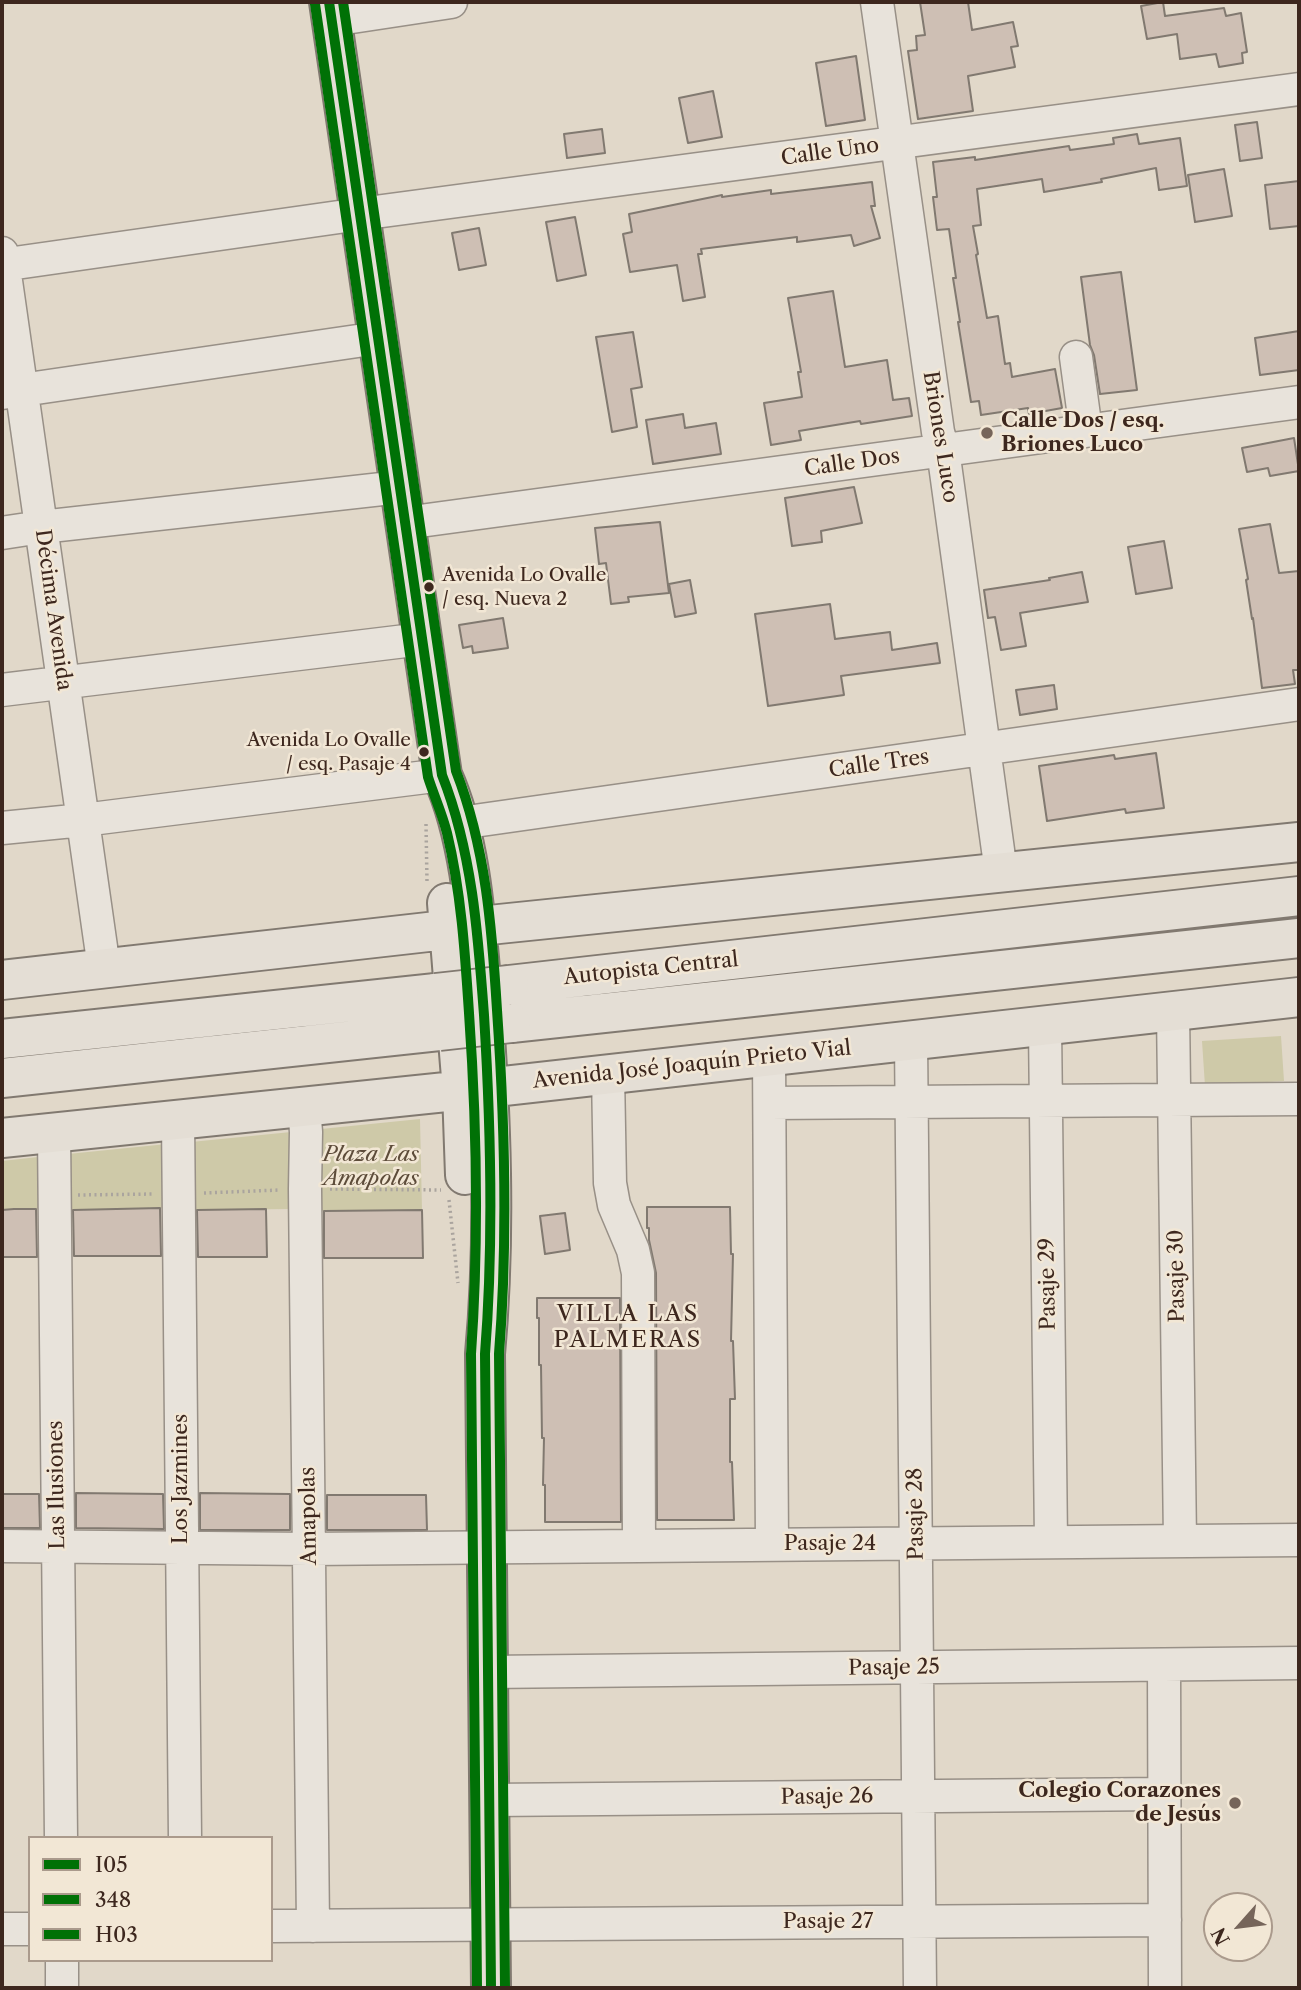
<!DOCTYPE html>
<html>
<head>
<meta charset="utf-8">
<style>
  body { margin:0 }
  #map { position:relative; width:1301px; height:1990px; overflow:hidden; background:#e1d8c9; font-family:"Libre Caslon Text",serif }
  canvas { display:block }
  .frame { position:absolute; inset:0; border:4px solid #3d271e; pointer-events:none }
  .legend { position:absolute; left:28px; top:1836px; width:245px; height:126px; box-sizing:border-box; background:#f2e7d5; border:2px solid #aa9a8c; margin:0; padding:9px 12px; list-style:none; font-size:21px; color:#3d271e }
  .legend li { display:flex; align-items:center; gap:14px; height:35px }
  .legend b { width:35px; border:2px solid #aa9a8c }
  .north { position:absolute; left:1203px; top:1892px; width:70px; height:70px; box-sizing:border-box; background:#f2e7d5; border:2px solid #aa9a8c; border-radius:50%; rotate:242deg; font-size:19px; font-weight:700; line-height:28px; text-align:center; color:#3d271e }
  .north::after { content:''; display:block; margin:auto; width:24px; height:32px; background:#76655a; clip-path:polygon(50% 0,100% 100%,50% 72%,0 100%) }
</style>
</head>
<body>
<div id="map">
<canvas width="1301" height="1990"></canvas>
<div class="frame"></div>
<ul class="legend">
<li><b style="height:9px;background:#007106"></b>I05</li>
<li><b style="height:9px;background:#007106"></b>348</li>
<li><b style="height:9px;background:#007106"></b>H03</li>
</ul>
<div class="north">N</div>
</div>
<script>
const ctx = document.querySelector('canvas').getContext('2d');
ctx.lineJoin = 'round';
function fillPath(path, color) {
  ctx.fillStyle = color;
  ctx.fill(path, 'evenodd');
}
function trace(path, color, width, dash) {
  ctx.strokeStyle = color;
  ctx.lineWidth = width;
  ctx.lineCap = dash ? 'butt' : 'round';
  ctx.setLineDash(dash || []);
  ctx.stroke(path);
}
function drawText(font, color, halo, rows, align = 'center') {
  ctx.font = font + ' "Libre Caslon Text",serif';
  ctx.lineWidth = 5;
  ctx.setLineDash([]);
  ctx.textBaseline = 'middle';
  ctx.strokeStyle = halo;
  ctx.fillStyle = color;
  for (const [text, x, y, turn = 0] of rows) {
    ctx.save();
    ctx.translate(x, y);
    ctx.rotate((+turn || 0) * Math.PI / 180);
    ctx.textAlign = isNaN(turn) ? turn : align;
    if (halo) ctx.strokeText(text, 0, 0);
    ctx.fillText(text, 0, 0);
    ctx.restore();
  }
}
const green = new Path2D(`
  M1281,1036L1284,1081L1205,1086L1202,1041Z
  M420,1119L422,1210L319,1211L321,1129Z
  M291,1132L293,1209L190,1210L191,1142Z
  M167,1144L168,1208L65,1210L68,1154Z
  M38,1157L41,1209L2,1210V1161Z`);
const building = new Path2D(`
  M920,2H968L972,30L1013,22L1018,46L1011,47L1015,67L968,76L973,111L918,119L908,51L917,50L916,36L925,35Z
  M1163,2L1165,16L1224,8L1226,16L1241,13L1247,52L1242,53L1243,63L1219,67L1216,54L1180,59L1177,34L1147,39L1141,6Z
  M856,56L865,120L826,126L816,63Z
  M713,91L722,137L688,143L679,98Z
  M1257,122L1262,158L1240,161L1235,125Z
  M602,129L605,153L567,158L564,134Z
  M1137,134L1139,144L1180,138L1187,186L1159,190L1156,168L1101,179L1102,182L1044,192L1042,179L977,189L981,225L973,226L978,254L976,255L987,318L998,316L1005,364L1010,363L1012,377L1055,369L1062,408L1029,414L1028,408L981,415L979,401L971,402L958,322H960L953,278H956L949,229L937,230L933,197H937L933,162L975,157V160L1069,146L1070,150L1114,144L1113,138Z
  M1224,169L1232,216L1195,222L1188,175Z
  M1299,181V226L1270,229L1265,185Z
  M872,182L875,206H871L880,238L854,246L851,235L797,242V237L701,249L702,254H698L705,297L683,301L677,265L630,272L623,234L632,232L629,214L722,195V197L771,190V194Z
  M575,217L586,275L557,281L546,222Z
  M479,228L486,265L459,270L452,233Z
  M1121,272L1137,390L1100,394L1094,355L1090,345L1081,277Z
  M833,291L845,367L887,360L893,400L909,398L912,416L861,424L860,421L799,431L801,440L771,445L764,403L802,397L798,372H801L788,298Z
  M1299,331V370L1260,375L1255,338Z
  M633,332L642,387L631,389L637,427L612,432L596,337Z
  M683,414L685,428L716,423L721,454L653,464L646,420Z
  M1294,438L1299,471L1270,476L1268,468L1247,472L1242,448Z
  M854,487L862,523L821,531L822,542L792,546L785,498Z
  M660,522L669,593L628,597L629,602L611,604L606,563L599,564L595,528Z
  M1270,524L1279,573L1299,571V670H1293L1295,684L1262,688L1253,618L1252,619L1246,580L1248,579L1239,529Z
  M1164,541L1172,588L1136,594L1128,547Z
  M1082,572L1088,602L1020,613L1026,646L1001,650L995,617L988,618L984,590L1050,580L1049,578Z
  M690,580L696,613L675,617L669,584Z
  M830,604L835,639L890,632L892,650L937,643L940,663L841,676L844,695L768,706L755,614Z
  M503,618L508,648L473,653L472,646L463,648L459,625Z
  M1054,685L1057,709L1020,715L1016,690Z
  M1156,753L1164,808L1126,813L1125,809L1047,821L1039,766L1114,755L1115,759Z
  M647,1207H730L731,1254H733L731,1341H733L735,1399H730V1462H732L734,1520H657L656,1273L649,1240V1228H647Z
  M160,1208L161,1256H74L73,1210Z
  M14,1209H36L37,1257H2V1210Z
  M266,1209L267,1257H198L197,1210Z
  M422,1210L423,1258H324V1211Z
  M565,1213L570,1250L545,1254L540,1216Z
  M537,1298H620L621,1522H545V1485H543L544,1438H542L541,1365H539V1318H537Z
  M76,1493L163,1494L164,1529L76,1528Z
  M200,1493L290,1494V1530H200Z
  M2,1494H39L40,1528H2Z
  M327,1495H426L427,1530H327Z`);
const path = new Path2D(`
  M426,824L427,882
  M330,1189L441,1190
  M204,1193L280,1190
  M78,1195L155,1194
  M449,1200L458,1283`);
const minor = new Path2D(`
  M877,2L938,432L943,450L1001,872
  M332,20L451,2
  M2,253L104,968
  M2,265L360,214L1299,89
  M1076,357L1086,431
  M2,393L378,338
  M405,523L1299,402
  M2,533L41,527L400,487
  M2,690L422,639
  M460,823L1299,704
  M2,828L83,820L442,775
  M1173,1011L1180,1541
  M1045,1026L1051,1542
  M911,1040L920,1988
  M769,1056L772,1544
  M608,1074L610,1183L614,1205L633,1250L638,1273L639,1545
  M770,1103L1299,1099
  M304,1106L306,1132L305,1189L313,1926
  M178,1119L185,1838
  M54,1133L61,1838
  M2,1546L309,1549L1299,1540
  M1164,1665L1165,1988
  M488,1672L1299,1663
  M490,1800L1164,1794
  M271,1926L1165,1920
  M2,1929H30
  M62,1960V1988`);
const major = new Path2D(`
  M329,2L442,775C471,839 476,923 482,993C491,1113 496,1234 485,1354L491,1988
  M447,903L462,1090L465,1175
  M2,980L499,924L1299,842
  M2,1138L504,1086L1299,997`);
const highway = new Path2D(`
  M509,985L1299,896
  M511,1023L1299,938
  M2,1039L436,993
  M2,1078L439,1031`);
const highwayBridge = new Path2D(`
  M436,993L509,985
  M439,1031L511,1023`);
const bus1 = new Path2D(`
  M329,2L442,775C472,851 478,933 484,1015C491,1128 494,1241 485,1354L491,1988`);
const bus2 = new Path2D(`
  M315,4L428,777C434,796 442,813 447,833C461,891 465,952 469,1013C477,1127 479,1240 471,1354L477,1988`);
const bus3 = new Path2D(`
  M343,2L456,771C486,848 492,929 497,1010C505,1125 508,1240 499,1354L505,1988`);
const markers = [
  [987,433,7,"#76655a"],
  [429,587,6,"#3d271e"],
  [424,752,6,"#3d271e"],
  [1235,1803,7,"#76655a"]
];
const busNames = [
  ["Avenida Lo Ovalle",442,576],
  ["/ esq. Nueva 2",442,600],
  ["Avenida Lo Ovalle",411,741,"right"],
  ["/ esq. Pasaje 4",411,765,"right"]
];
const streetNames = [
  ["Calle Uno",830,152,-8],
  ["Briones Luco",940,437,81],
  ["Calle Dos",852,463,-8],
  ["Décima Avenida",53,610,82],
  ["Calle Tres",879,764,-8],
  ["Autopista Central",651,969,-6],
  ["Avenida José Joaquín Prieto Vial",692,1065,-6],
  ["Pasaje 30",1177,1276,-91],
  ["Pasaje 29",1048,1284,-91],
  ["Los Jazmines",181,1479,-90],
  ["Las Ilusiones",57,1485,-91],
  ["Pasaje 28",916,1514,-91],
  ["Amapolas",309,1516,-91],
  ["Pasaje 24",830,1544],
  ["Pasaje 25",894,1668,-1],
  ["Pasaje 26",827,1797,-1],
  ["Pasaje 27",828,1922]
];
const poiNames = [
  ["Calle Dos / esq.",1001,421],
  ["Briones Luco",1001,445],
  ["Colegio Corazones",1221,1791,"right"],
  ["de Jesús",1221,1815,"right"]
];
const parkNames = [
  ["Plaza Las",371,1155],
  ["Amapolas",371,1179]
];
const neighbourhoodNames = [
  ["VILLA LAS",628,1314],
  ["PALMERAS",628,1340]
];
fillPath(green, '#cec9a8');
fillPath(building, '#cebfb4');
trace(building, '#817970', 2);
trace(minor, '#989087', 35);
trace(major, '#817970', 42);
trace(highway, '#817970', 42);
trace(path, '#aaa49e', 3.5, [2, 3.5]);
trace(minor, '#e8e3db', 32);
trace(major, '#e4ded5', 38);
trace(highway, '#e4ded5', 38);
trace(highwayBridge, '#817970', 42, []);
trace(highwayBridge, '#e4ded5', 38);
trace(bus1, '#007106', 10);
trace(bus2, '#007106', 10);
trace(bus3, '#007106', 10);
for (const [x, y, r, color] of markers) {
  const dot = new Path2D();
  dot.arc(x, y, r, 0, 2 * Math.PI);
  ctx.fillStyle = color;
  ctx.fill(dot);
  trace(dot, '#f2e7d5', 2.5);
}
drawText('19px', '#3d271e', '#f2e7d5', busNames, 'left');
drawText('21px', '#3d271e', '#f2e7d5', streetNames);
drawText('bold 21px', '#3d271e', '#f2e7d5', poiNames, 'left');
drawText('italic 21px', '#5d4c3a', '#f2e7d5', parkNames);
ctx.letterSpacing = '2px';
drawText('23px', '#3d271e', '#f2e7d5', neighbourhoodNames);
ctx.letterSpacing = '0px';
</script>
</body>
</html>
